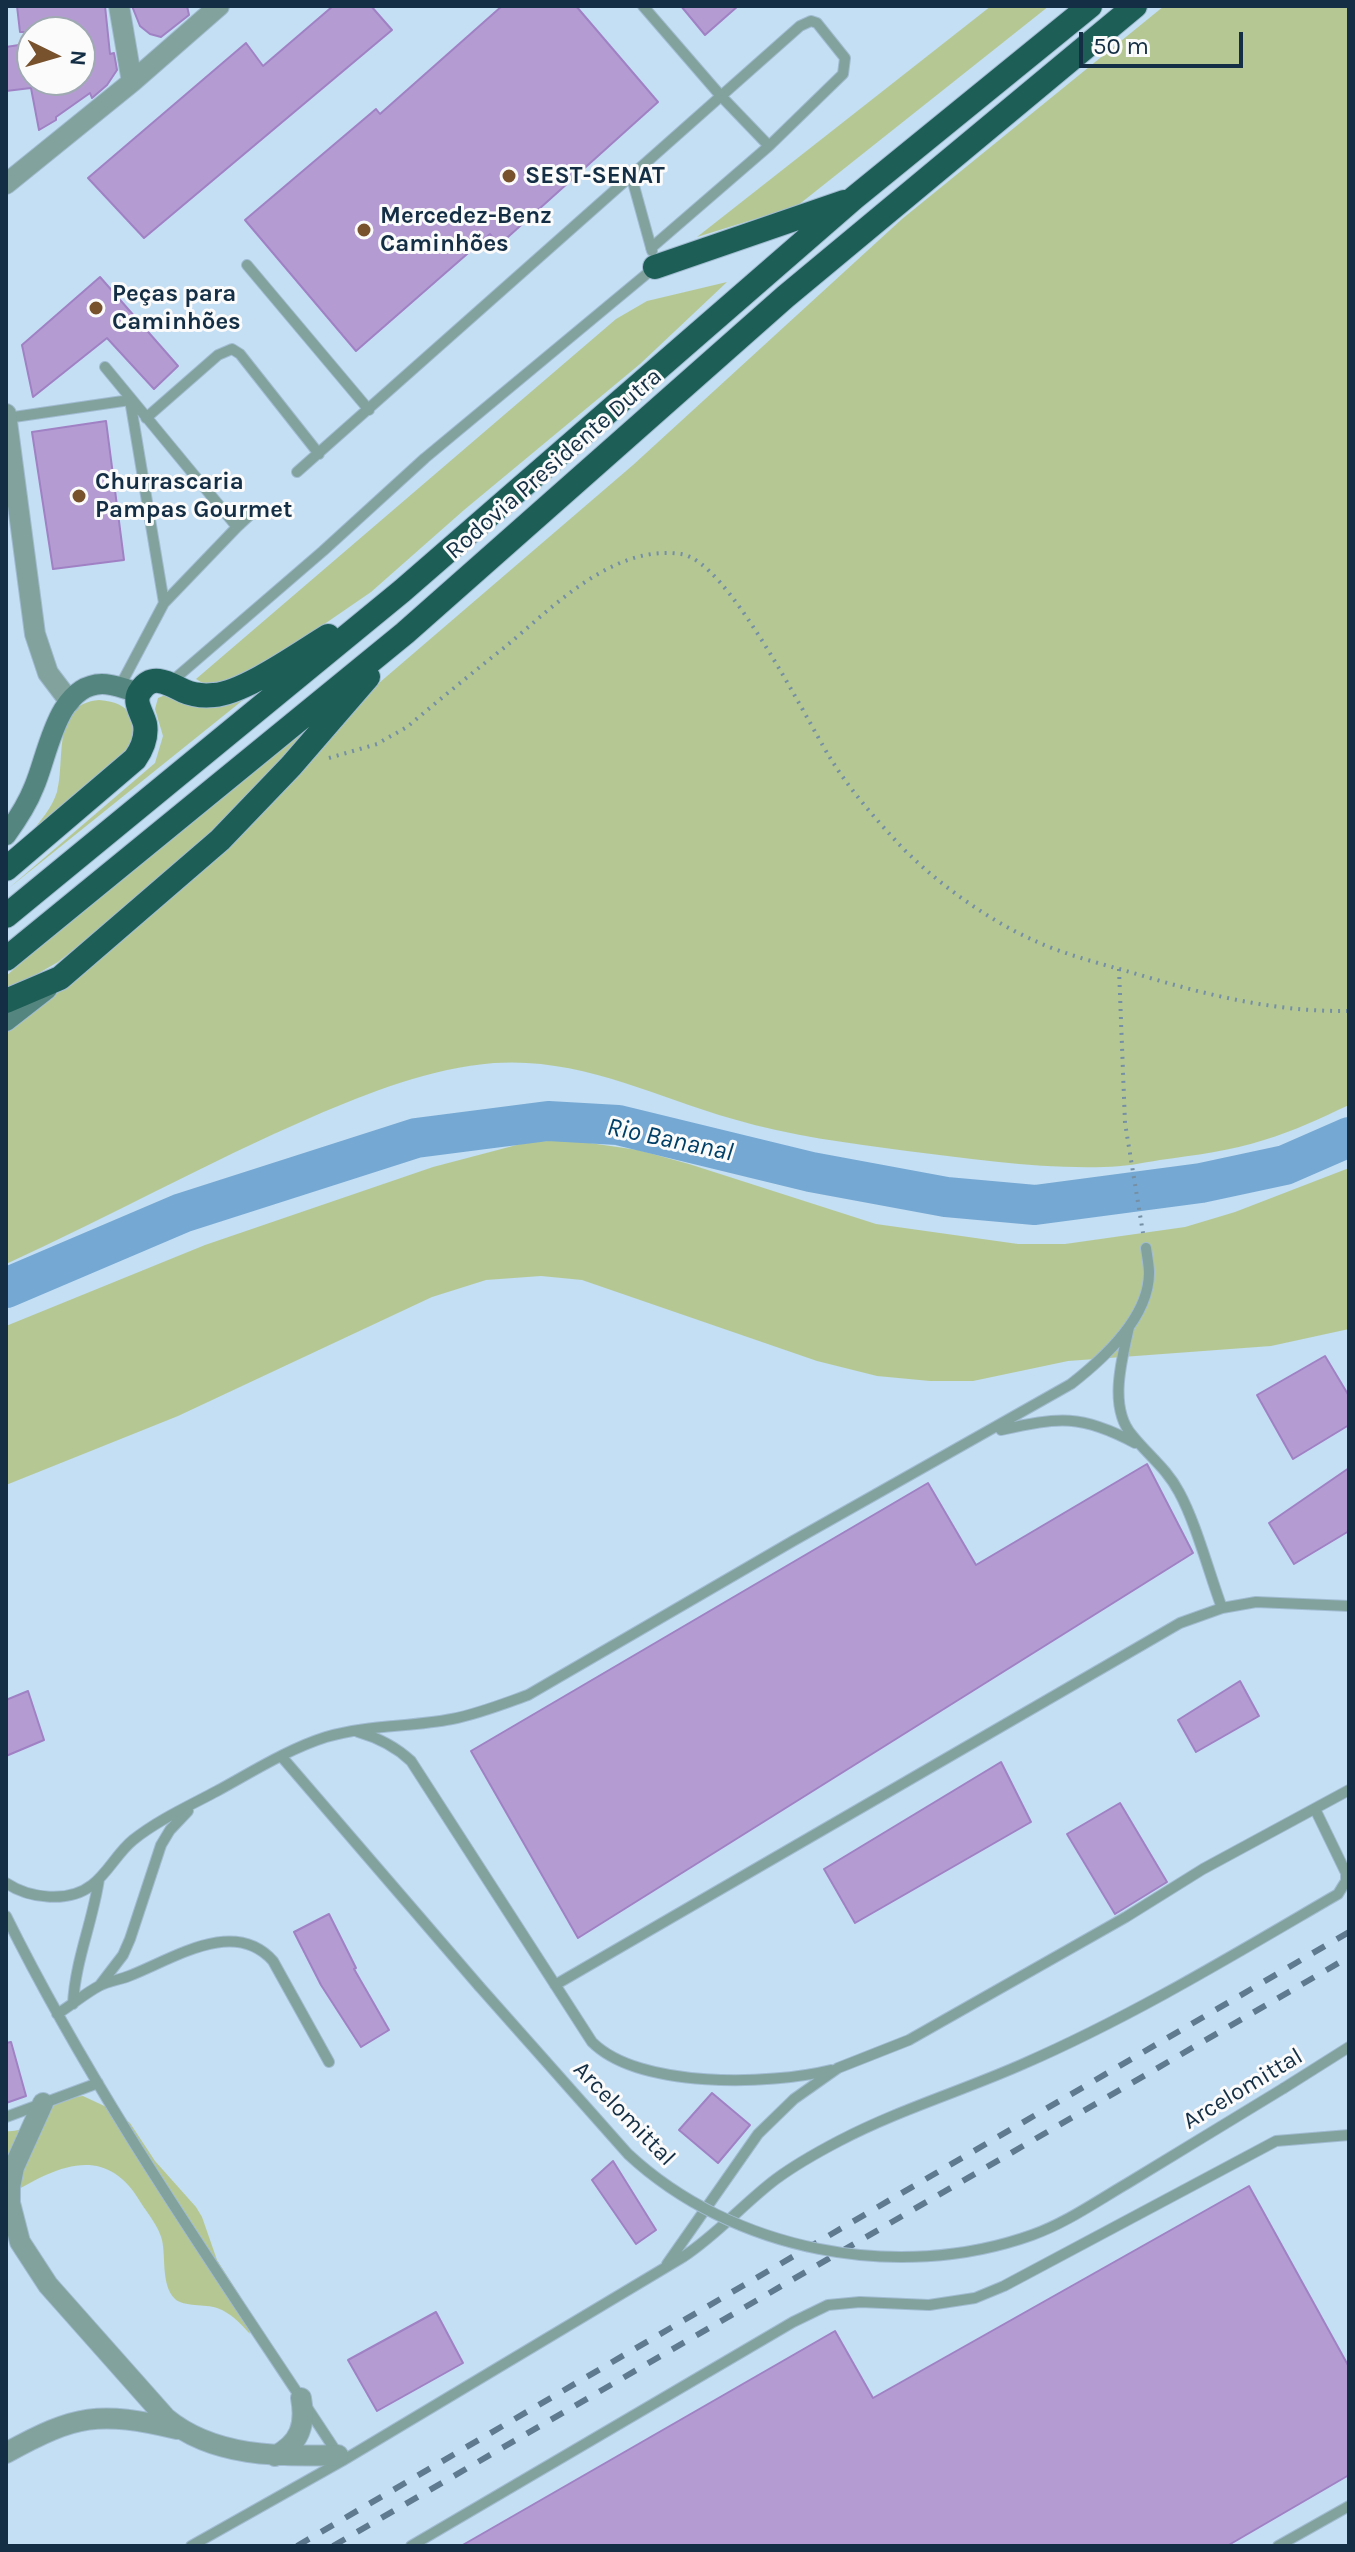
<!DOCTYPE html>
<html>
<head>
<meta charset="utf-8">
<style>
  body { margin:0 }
  #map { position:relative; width:1355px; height:2552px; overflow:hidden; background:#c4def4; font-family:Karla,sans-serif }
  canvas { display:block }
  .frame { position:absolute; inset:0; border:8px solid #142f45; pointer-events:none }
  .north { position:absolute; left:16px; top:16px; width:80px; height:80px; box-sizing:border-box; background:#fbfbfb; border:2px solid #9fa9b2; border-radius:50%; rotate:95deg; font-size:22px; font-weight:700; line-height:32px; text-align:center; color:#142f45 }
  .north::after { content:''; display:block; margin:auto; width:28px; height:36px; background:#77522d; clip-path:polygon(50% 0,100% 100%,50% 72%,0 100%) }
  .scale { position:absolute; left:1079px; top:32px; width:164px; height:36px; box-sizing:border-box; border:4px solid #142f45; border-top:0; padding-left:10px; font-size:24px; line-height:28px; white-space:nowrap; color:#142f45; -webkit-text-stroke:6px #fbfbfb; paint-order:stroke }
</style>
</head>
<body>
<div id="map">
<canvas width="1355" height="2552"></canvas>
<div class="frame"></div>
<div class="north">N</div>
<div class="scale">50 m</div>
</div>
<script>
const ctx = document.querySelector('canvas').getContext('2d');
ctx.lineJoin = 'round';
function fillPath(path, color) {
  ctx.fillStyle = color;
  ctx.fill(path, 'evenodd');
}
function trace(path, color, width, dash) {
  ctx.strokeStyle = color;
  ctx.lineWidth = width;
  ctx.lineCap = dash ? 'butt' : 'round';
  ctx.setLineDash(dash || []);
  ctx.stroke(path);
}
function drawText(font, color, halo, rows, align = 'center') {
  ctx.font = font + ' Karla,sans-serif';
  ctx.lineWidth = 6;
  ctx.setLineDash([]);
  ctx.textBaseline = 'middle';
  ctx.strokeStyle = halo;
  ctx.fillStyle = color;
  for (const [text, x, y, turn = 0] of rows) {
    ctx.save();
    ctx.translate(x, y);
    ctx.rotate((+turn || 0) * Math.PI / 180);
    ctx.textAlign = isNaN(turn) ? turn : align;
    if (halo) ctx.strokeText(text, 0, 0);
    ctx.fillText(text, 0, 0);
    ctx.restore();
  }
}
const green = new Path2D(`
  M991,6H1049L797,206L697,237Z
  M1164,6H1349V1105C1321,1118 1294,1131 1264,1140C1231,1151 1195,1155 1160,1160C1142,1163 1123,1167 1104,1167C1038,1169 972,1159 907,1151C848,1143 790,1136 733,1119C653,1096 580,1057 494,1063C431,1068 370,1092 312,1117C208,1162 109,1217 6,1264V1032L372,689L633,465L902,219Z
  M727,282L640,364L464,510L371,592L307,636L242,674L224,683L204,684L196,679L616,319L647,301Z
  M258,688L9,888L155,763L163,736L155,709L158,698L165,695Z
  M342,695L266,782L162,880L58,962L6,992V976L100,894Z
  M99,700C134,703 135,719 132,749L30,834C40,821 52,808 57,792C66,759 51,704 99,700Z
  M569,1140L638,1150L689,1164L876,1224L1018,1244H1065L1185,1227L1235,1212L1349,1168V1329L1271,1346L1068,1361L973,1381H930L877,1376L817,1361L582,1280L541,1276L486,1280L432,1297L178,1416L6,1485V1326L205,1245L433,1167L528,1142Z
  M83,2096L115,2111L130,2123L155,2161L196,2207L202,2217L217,2260L240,2296L250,2334C240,2323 231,2313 217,2308C205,2304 184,2307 175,2299C161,2285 166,2258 162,2240C159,2227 148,2214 141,2203C105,2141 55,2167 6,2197V2131C37,2134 44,2098 83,2096Z`);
const river = new Path2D(`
  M6,1288L182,1213L416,1138L548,1121L618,1125L811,1172L946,1197L1035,1205L1201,1183L1285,1165L1349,1137`);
const building = new Path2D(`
  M17,6H105L110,54L114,53L117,70L107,85L92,98L90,93L56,117V120L39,130L31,88L6,91V47L32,43V80H80V32H20Z
  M132,6H187L189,15L161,37L150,34L140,26Z
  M333,6H371L392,30L144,238L88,178L246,43L263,66Z
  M502,6H576L658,102L499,245L490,234L356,351L245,220L376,109L380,114Z
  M681,6H738L705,35Z
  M100,277L178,366L154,389L107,338L33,397L22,345Z
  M106,421L124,560L53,569L32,432Z
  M1325,1356L1349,1396V1425L1293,1459L1257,1395Z
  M1147,1464L1193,1553L578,1938L471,1751L928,1483L976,1565Z
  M1349,1468V1531L1294,1564L1269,1523Z
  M1240,1681L1259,1716L1196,1752L1178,1720Z
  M28,1691L44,1740L6,1756V1700Z
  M1001,1762L1031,1822L855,1923L824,1869Z
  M1120,1803L1167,1882L1115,1914L1067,1834Z
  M329,1914L356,1968L354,1969L389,2030L361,2047L321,1985L294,1932Z
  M11,2042L26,2096L6,2103V2043Z
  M712,2093L750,2125L718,2163L679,2130Z
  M613,2161L656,2230L636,2244L592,2180Z
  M1249,2186L1349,2367V2475L1227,2546H461L835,2331L873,2398Z
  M436,2312L463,2363L377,2411L348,2360Z`);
const path = new Path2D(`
  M329,758L377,744L407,727C439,700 472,673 505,647C553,607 613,544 681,554C727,560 804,715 829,756C847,786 872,815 896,841C931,879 986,919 1033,940C1063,954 1098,963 1130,972C1203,994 1272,1012 1349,1011
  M1119,969L1125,1123L1143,1233`);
const lane = new Path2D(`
  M643,6L720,95L769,146
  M631,175L652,251
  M247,265L369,410
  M105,367L237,527L252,513
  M7,418L130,400L164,603L119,688
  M146,418L218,355L232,349L240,354L319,454
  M297,472L800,26L811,21L817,23L845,58L843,74L769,146L651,248
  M164,603L237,527
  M171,682L323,551L425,458L655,267
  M1129,1327C1122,1359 1108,1407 1132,1435C1148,1455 1167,1469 1179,1492C1196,1523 1209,1573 1222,1608
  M1001,1430C1059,1417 1081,1414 1135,1443
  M358,1732C379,1738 395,1746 411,1761L592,2042C639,2089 770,2085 831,2070
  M281,1756L479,1986
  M6,1883C30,1899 69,1903 92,1885C108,1873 117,1853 133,1840C158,1820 189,1806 217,1791C252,1772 288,1749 326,1737C367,1725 411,1727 452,1719C478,1714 503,1704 528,1695L793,1541L1071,1384C1103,1359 1149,1318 1149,1273C1149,1265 1147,1256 1146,1248
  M6,1916C100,2106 224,2280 339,2456
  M100,1985L123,1955L130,1939L161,1845L170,1830L188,1811
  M555,1985L1180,1623L1222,1608L1256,1602L1349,1606
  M73,2004C75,1961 93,1921 99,1879
  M57,2014C72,2005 84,1994 99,1986C108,1981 119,1980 129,1976C173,1959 234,1917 273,1961L329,2062
  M1284,2088L1349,2047
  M6,2117L98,2083
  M667,2264L758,2134L794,2099L838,2068L909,2040L1126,1917L1203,1869L1349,1790
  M191,2546L342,2461L683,2257C718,2234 744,2203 776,2179C795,2165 818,2152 839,2141C898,2110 962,2091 1023,2064C1133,2016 1235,1954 1338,1894L1346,1881V1873L1315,1809
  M411,2546L793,2322L828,2305L860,2302L929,2305L975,2298L1004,2286L1276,2141L1349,2135
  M1278,2546L1349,2506`);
const street = new Path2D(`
  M119,6L132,82
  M6,184L132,82L219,6
  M6,414L35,634L48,673L70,702
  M43,2103L14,2167L10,2187V2203L20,2242L48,2285L166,2418C213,2457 279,2457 338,2455
  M6,2453C77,2414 98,2411 177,2429
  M275,2456C300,2443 306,2425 301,2398`);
const secondary = new Path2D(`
  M6,835C17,820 27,805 34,787C48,756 56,685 102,684C114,684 127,690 138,692
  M6,1021L47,989`);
const highway = new Path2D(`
  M655,267L844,202
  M6,869L135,759C142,749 147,736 145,724C142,712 132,701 141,690C153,672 171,685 184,691C193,695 204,696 214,695C244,693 300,653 328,636
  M6,916L402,591L854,198L1090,6
  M6,959L405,633L785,297L1135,6
  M6,1001L60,978L220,840L291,766L368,677`);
const rail = new Path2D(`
  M297,2546L1349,1932
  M333,2546L1349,1957`);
const laneBridge = new Path2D(`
  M479,1986L628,2154C732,2251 898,2283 1032,2235C1066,2223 1097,2201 1128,2183C1180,2151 1232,2120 1284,2088`);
const markers = [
  [509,176,8,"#77522d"],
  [364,230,8,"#77522d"],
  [96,308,8,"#77522d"],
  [79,496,8,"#77522d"]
];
const poiNames = [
  ["SEST-SENAT",525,176],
  ["Mercedez-Benz",380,216],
  ["Caminhões",380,244],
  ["Peças para",112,294],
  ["Caminhões",112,322],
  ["Churrascaria",95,482],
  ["Pampas Gourmet",95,510]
];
const streetNames = [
  ["Rodovia Presidente Dutra",554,464,-41],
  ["Arcelomittal",1243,2089,-31],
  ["Arcelomittal",624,2114,46]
];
const waterNames = [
  ["Rio Bananal",670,1140,12]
];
fillPath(green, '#b5c894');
trace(river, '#75a8d2', 40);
fillPath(building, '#b49cd3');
trace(building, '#9f81c4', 2);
trace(lane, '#a1bbd1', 12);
trace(street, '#a1bbd1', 22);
trace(secondary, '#a1bbd1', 22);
trace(highway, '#a1bbd1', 26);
trace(path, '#758fa5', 4, [2, 6]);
trace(lane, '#81a29d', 10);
trace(street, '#81a29d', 20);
trace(secondary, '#54867f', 20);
trace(highway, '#1d5e57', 24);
trace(rail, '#5f798f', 6, [14, 14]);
trace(laneBridge, '#a1bbd1', 12, []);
trace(laneBridge, '#81a29d', 10);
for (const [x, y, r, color] of markers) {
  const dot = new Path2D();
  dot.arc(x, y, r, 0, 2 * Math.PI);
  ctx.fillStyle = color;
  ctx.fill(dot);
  trace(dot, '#fbfbfb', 3);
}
drawText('bold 24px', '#142f45', '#fbfbfb', poiNames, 'left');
drawText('24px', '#142f45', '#fbfbfb', streetNames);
drawText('italic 26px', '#003f67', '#fbfbfb', waterNames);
</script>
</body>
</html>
